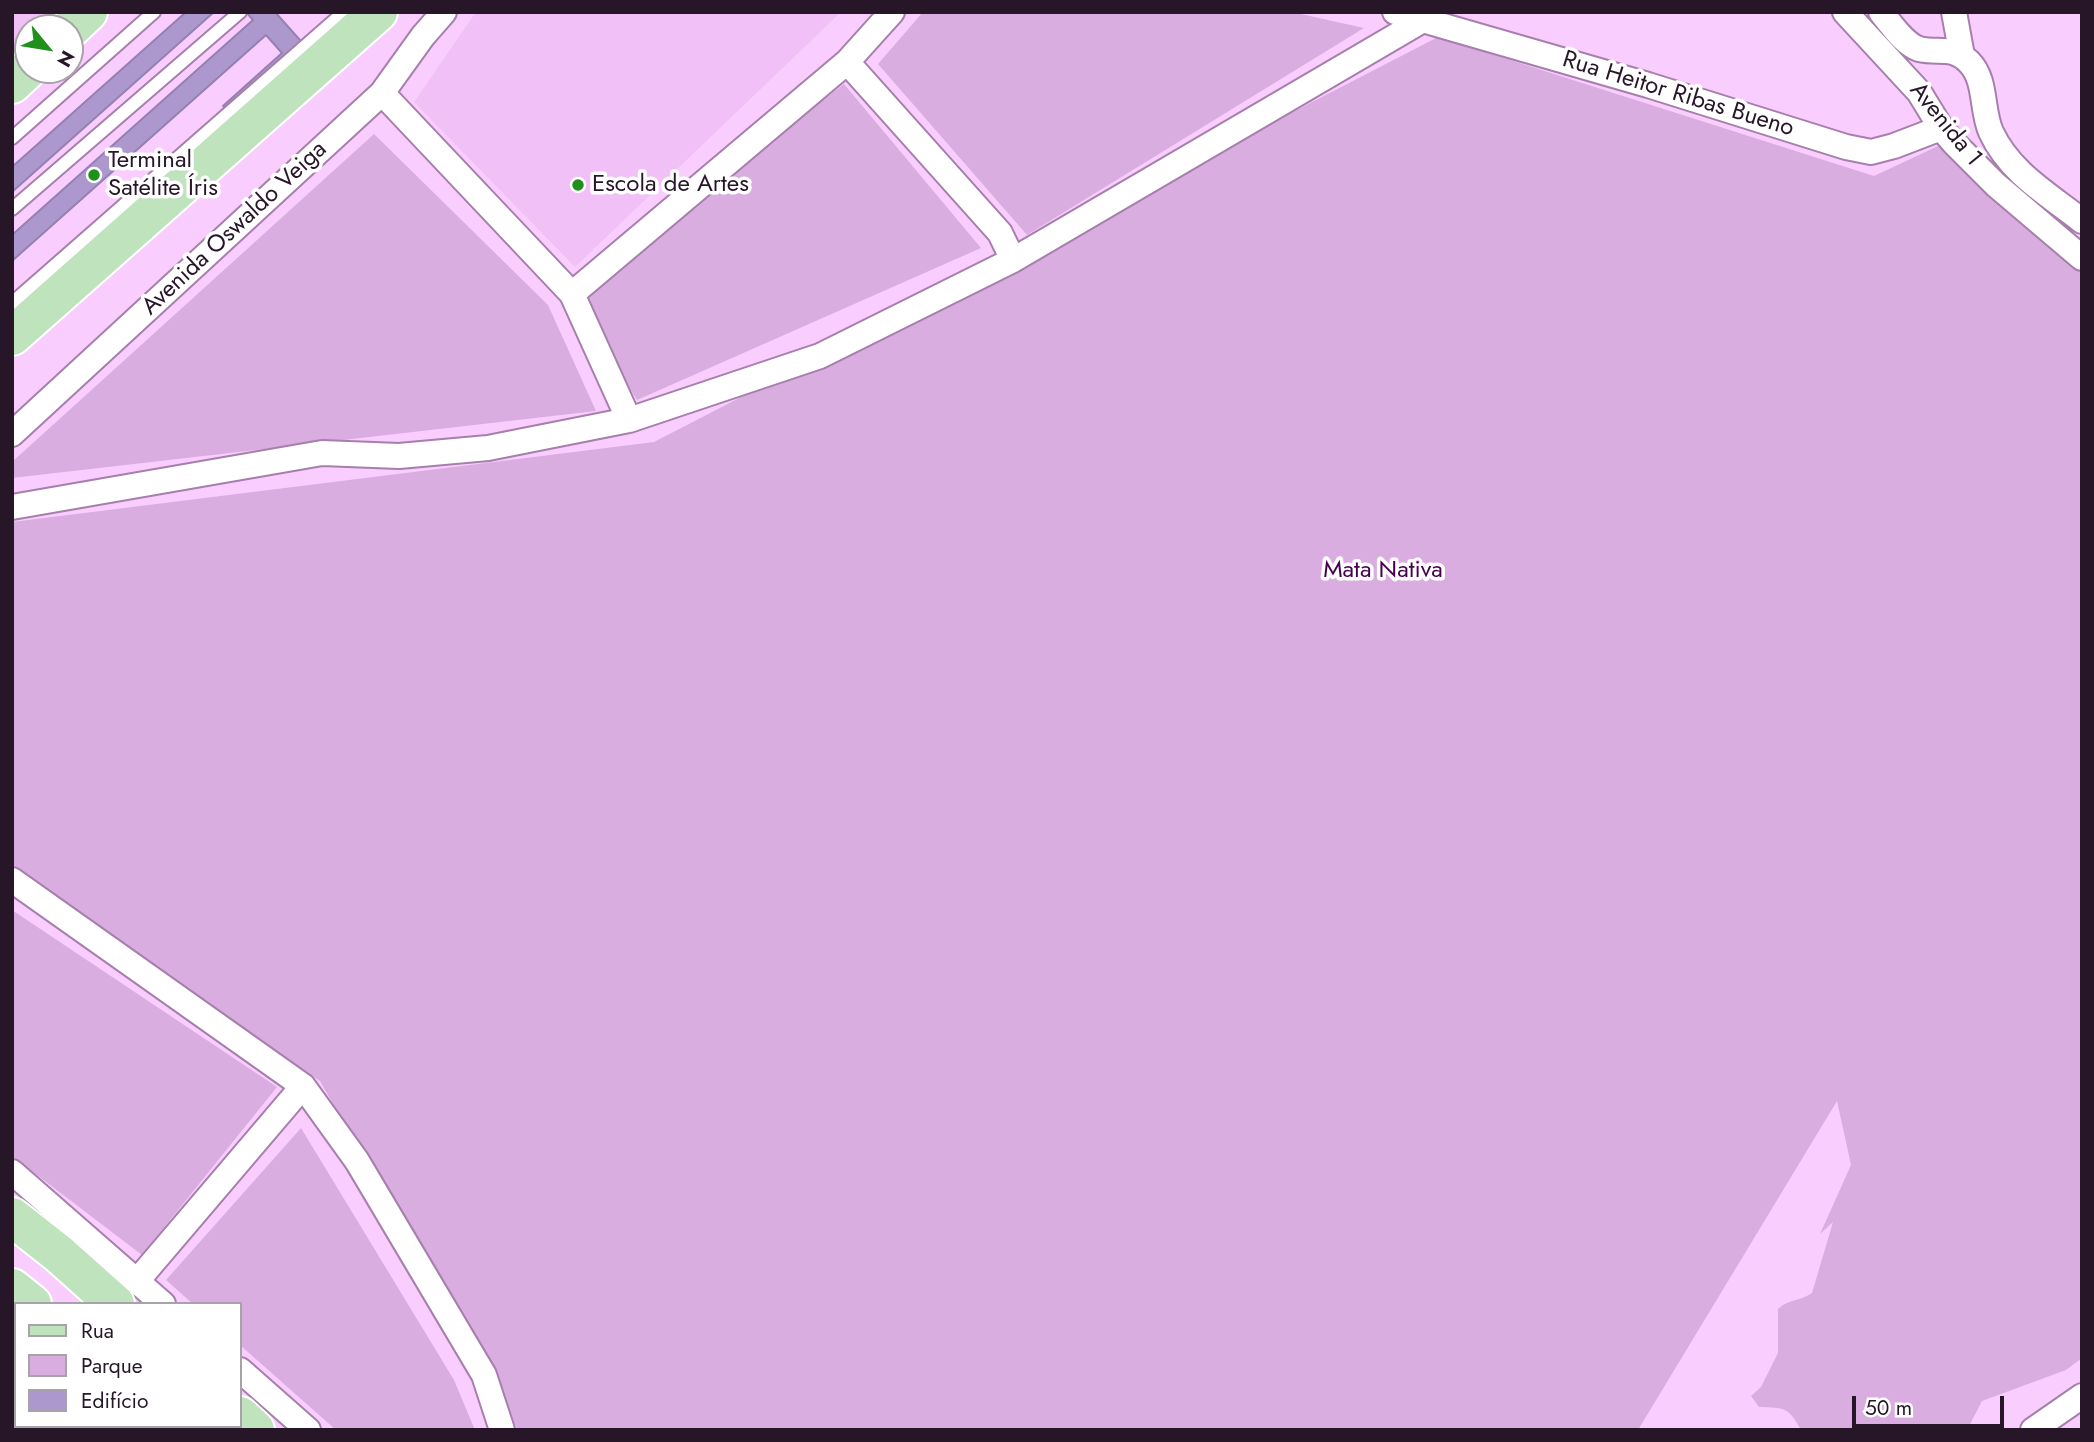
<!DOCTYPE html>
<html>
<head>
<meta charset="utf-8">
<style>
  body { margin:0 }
  #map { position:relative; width:2094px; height:1442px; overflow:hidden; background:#f9cefe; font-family:Jost,sans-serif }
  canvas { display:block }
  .frame { position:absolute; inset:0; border:14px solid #261628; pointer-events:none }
  .legend { position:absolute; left:14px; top:1302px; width:228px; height:126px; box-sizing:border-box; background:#fff; border:2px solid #a8a2a9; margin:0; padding:9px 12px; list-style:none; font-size:21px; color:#261628 }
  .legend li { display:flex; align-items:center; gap:14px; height:35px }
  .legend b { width:35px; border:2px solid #a8a2a9 }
  .north { position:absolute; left:14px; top:14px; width:70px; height:70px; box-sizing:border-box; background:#fff; border:2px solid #a8a2a9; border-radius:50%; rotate:120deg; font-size:19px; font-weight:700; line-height:28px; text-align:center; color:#261628 }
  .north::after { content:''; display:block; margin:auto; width:24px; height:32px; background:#1f9019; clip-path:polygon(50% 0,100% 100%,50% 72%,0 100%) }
  .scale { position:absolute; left:1852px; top:1396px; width:152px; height:32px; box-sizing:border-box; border:4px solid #261628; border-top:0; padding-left:9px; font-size:21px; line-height:24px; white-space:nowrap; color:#261628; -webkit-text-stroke:5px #fff; paint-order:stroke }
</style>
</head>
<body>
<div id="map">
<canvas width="2094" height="1442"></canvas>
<div class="frame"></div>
<ul class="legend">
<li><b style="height:9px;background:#bfe3bc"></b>Rua</li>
<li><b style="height:19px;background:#daade1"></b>Parque</li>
<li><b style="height:19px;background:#ad98ce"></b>Edifício</li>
</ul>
<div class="north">N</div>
<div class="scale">50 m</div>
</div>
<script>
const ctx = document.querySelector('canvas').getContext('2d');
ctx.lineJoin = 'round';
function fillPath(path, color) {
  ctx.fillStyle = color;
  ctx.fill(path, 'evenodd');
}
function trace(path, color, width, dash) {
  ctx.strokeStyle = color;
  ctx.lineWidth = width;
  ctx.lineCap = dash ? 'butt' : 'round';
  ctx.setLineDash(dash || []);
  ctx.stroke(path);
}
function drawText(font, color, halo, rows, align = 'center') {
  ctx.font = font + ' Jost,sans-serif';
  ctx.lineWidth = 7;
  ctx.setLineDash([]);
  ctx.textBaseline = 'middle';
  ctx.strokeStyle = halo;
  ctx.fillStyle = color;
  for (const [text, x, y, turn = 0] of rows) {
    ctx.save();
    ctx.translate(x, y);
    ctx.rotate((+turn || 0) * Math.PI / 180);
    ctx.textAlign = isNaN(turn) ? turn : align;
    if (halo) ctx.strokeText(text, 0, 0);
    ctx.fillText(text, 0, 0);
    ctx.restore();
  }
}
const built = new Path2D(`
  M12,12H62L45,28H28V44L12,59Z
  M476,12H841L575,267L414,102Z`);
const green = new Path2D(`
  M923,12H1292L1364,28L1027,235L878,64Z
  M1438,37L1874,176L1938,146L2082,272V1358L2066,1370L1982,1401L1967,1430H1801C1788,1406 1784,1408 1759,1407L1751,1396L1761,1387L1778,1353V1309C1788,1299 1801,1301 1812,1293L1833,1222L1820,1234L1851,1165L1837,1101L1638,1430H518L320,1081L12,867V522L654,442Z
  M844,84L981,248L637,400L572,294Z
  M374,134L548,305L596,411L12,478V462Z
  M12,910L277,1087L142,1255L12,1156Z
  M301,1128L454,1380L475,1430H336L240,1345V1304H193L166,1280Z`);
const building = new Path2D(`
  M186,12H214L12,192V167Z
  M246,12H275L307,48L232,115L223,106L282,53L266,35L12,261V235L253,20Z`);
const service = new Path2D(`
  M12,138L154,12
  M12,209L240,12
  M12,303L344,12`);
const minor = new Path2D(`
  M1395,12L1648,85L1846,147L1871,152L1894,146L1941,128
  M1845,12L1919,92L1941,128L1954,143L1996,185L2082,258
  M1881,12C1891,24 1904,44 1919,49C1938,54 1952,45 1969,62C1987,80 1981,110 1991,132C2010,173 2048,194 2082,221
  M1954,12L1962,56
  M847,62L1000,233L1013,260
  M382,93L572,294L629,420
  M572,294L847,62L892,12
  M12,434L382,93L423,36L444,12
  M12,507L322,453L399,456L488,448L629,420L820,356L1013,260L1423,20
  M12,880L303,1086L357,1161L484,1375L502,1430
  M12,1172L163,1304
  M137,1281L303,1086
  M240,1370L308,1430
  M2033,1430L2082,1396`);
const secondary = new Path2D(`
  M12,1347L16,1350
  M101,1426L105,1430`);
const primary = new Path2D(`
  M70,29L88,12
  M12,84L28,69
  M12,336L378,12
  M12,1217L59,1254L115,1304
  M12,1288L32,1304
  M240,1416L255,1430
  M164,1426L168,1430`);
const markers = [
  [94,175,7,"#1f9019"],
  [578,185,7,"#1f9019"]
];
const streetNames = [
  ["Rua Heitor Ribas Bueno",1678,95,17],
  ["Avenida 1",1945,125,51],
  ["Avenida Oswaldo Veiga",235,229,-43]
];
const poiNames = [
  ["Terminal",108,161],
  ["Satélite Íris",108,189],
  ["Escola de Artes",592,185]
];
const parkNames = [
  ["Mata Nativa",1383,571]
];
fillPath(built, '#f0c0f6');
fillPath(green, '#daade1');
fillPath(building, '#ad98ce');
trace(building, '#9580b4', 2);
trace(service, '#a67fac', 16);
trace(minor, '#a67fac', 28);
trace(secondary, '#a67fac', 38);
trace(primary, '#fff', 42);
trace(service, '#fff', 12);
trace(minor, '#fff', 24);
trace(secondary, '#fff', 35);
trace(primary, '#bfe3bc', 38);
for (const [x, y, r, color] of markers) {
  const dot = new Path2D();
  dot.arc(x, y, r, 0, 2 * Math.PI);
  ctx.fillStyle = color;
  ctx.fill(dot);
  trace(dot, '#fff', 2.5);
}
drawText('24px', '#261628', '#fff', streetNames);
drawText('24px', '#261628', '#fff', poiNames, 'left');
drawText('24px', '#45004e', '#fff', parkNames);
</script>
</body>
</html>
